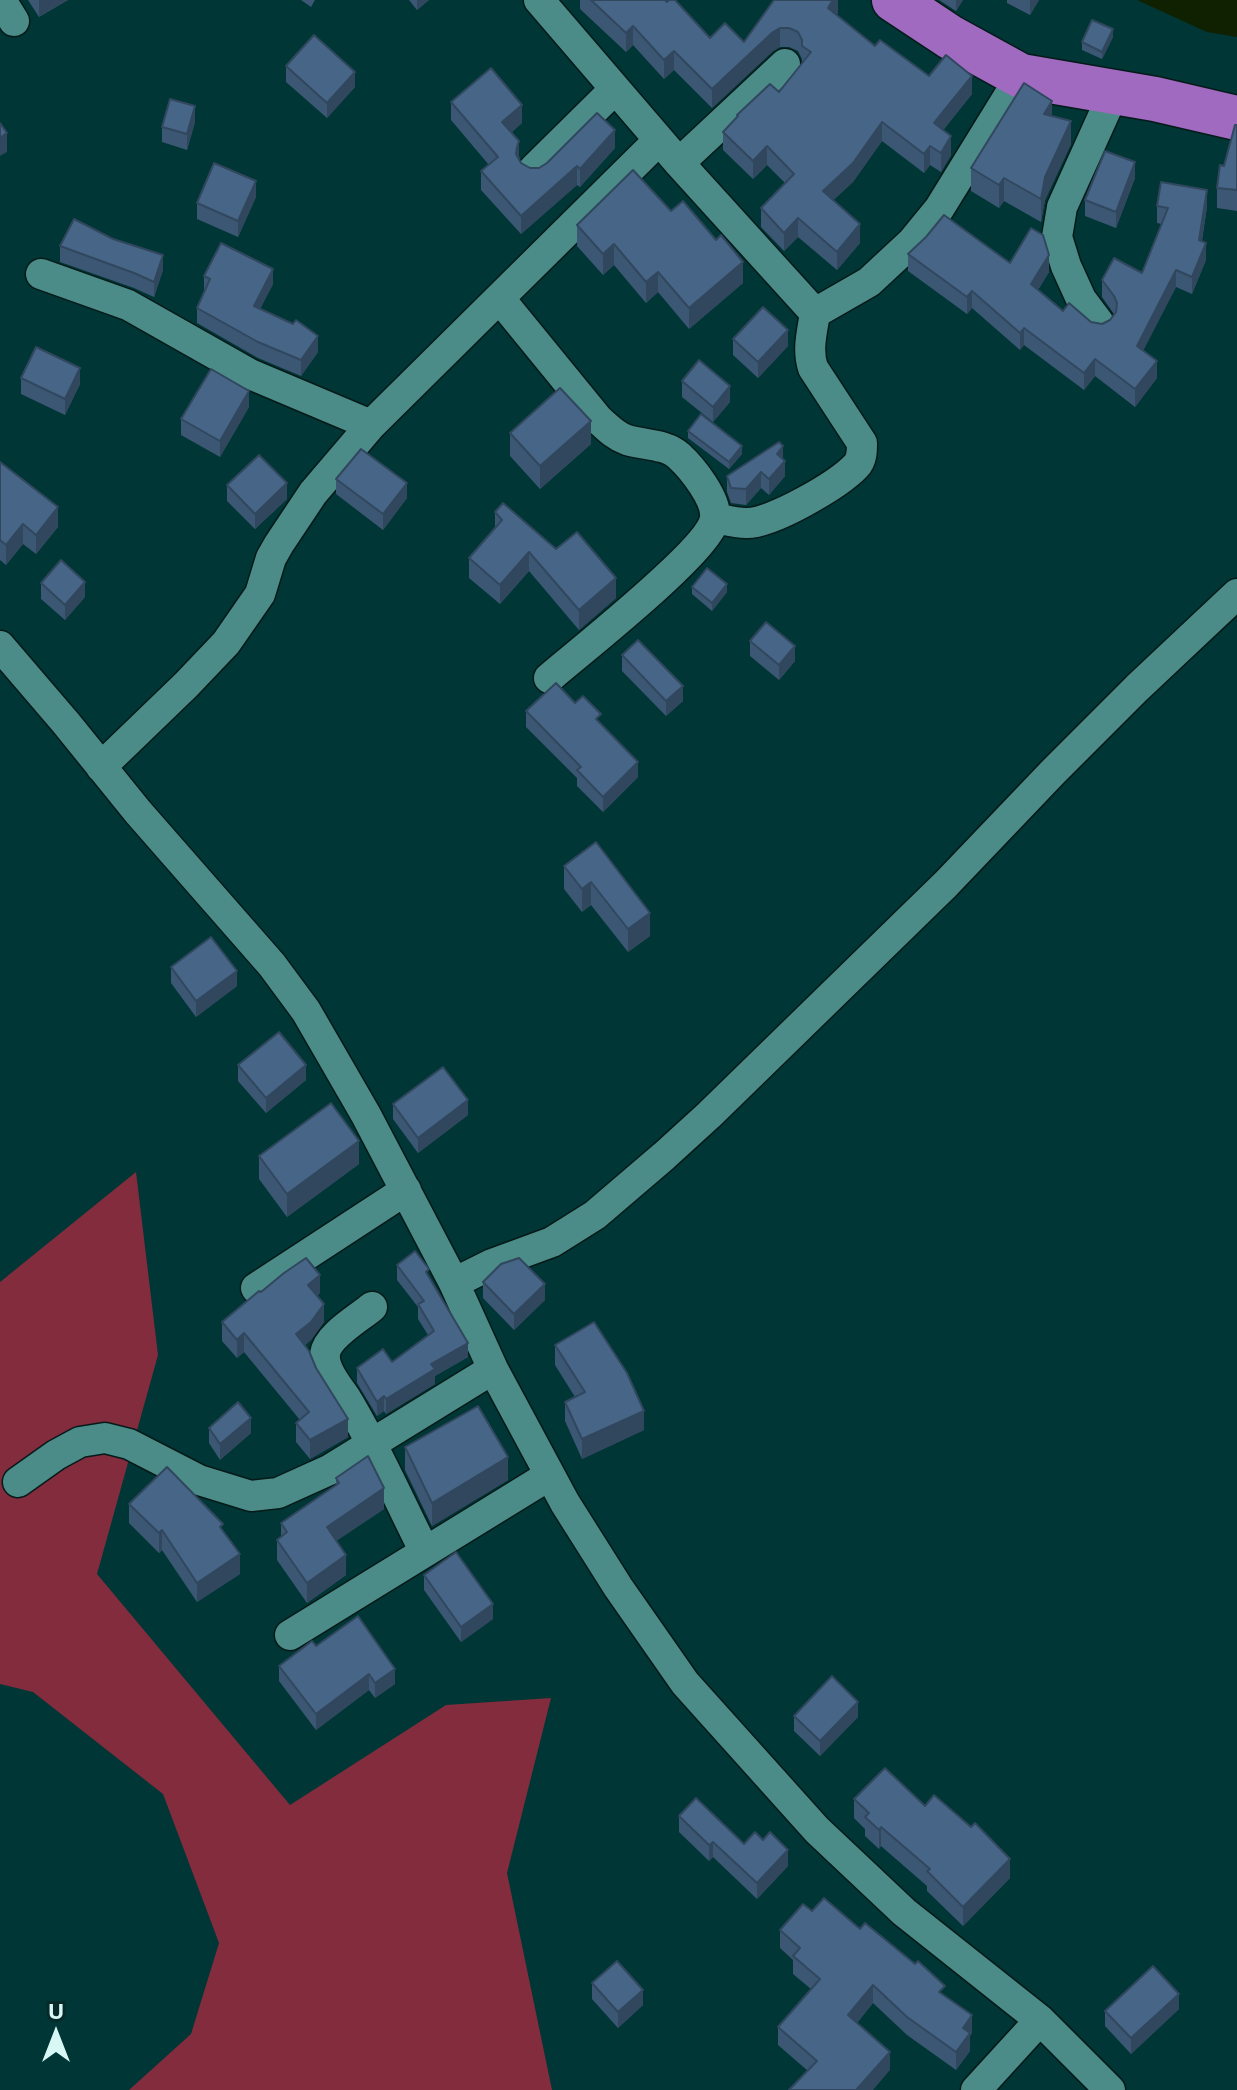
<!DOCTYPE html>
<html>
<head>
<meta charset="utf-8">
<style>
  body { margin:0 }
  #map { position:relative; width:1237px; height:2090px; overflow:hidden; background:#003635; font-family:"Open Sans",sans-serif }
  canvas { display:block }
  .north { position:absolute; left:16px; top:1994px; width:80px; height:80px; -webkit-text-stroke:6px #072a29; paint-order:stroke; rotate:0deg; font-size:22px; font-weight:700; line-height:32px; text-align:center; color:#d8f8f6 }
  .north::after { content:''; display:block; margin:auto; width:28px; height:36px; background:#d8f8f6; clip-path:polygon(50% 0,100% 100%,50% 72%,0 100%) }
</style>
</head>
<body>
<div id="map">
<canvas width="1237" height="2090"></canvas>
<div class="north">U</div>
</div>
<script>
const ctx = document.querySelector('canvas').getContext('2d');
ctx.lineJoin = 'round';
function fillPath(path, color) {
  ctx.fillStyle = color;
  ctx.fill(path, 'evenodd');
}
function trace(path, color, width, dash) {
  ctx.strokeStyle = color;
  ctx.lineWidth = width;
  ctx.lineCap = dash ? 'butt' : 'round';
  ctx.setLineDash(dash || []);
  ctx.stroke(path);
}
const green = new Path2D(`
  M136,1172L158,1355L97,1574L290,1805L446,1705L551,1698L507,1873L552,2090H129L191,2034L219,1943L163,1794L33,1692L0,1684V1282Z`);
const water = new Path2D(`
  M1137,0H1237V37L1207,32Z`);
const minor = new Path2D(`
  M1,0L14,21
  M539,0L679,163L815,313L869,282L912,242L939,209L1021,76
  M679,163L785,64
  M534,169L615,89
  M41,274L128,305L250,374L371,425
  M500,299L598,419C607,427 615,436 627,440C644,445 666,444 679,456C692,468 717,499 715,518C710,550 579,652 549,678
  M1099,323L1081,299L1066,266L1057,237L1062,207L1114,92
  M715,518C725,520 736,523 746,523C771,524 838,485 856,466C862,460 862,451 862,443L813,368C807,350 812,332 815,313
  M0,646L66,723L138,812L272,965L306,1011L366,1115L454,1283L493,1369L565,1503L618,1587L685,1683L817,1830L904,1912L1040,2020L1110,2090
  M101,767L186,685L226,643L260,594L271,558L279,544L313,493L371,425L659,140
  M454,1283L492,1264L552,1242L595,1215L664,1156L709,1115L946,884L1053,772L1137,688L1237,594
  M256,1288L406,1190
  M372,1307C359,1318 327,1336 325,1354C323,1370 338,1386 346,1398C376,1447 399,1501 425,1552
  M18,1482L56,1455L80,1442L105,1438L129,1444L199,1480L251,1496L278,1493L329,1470L493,1369
  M290,1635L550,1475
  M976,2090L1040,2020`);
const highway = new Path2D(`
  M894,0L950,37L1021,76L1155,99L1237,118`);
const wall = new Path2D(`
  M28,0H68L39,17Z
  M301,0H315L311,7Z
  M409,0H429L417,10Z
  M580,0H665L710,38L744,42L838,0V13L836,15L875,46L929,76L972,94L943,130L951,155L941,172L930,165L924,173L882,141L853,182L833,200L860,243L837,270L798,237L784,251L761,227V208L785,183L767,165L753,179L723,150V132L737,117V115L779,92L802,63V59L798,51L789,47H780L773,51L712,108L674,70L664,79L633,45L626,52L580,9Z
  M939,0H963L956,11Z
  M1007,0H1039L1030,15L1007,3Z
  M1113,37L1102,59L1082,50V42Z
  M286,66L355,87L327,118L286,82Z
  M451,102L522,123L512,132L521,163L530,168H539L615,148L580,187L577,185L521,234L481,190V171L489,165L451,120Z
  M1052,116L1071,144L1045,200L1041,222L1004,201L999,208L971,191V168Z
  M195,122L187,150L162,142V127Z
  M1237,125V211L1217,208V188Z
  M1135,178L1116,228L1085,216V200Z
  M256,197L238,237L197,219V203Z
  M1157,206L1207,207L1202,241L1206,260L1192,294L1176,287L1143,350L1157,378L1135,407L1095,376L1084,390L1024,345L1020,350L972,308L967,314L908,271V254L1010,263L1049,272L1038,290L1063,311L1091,322L1102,324L1110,320L1114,314L1102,297V280L1142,273L1162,224L1157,223Z
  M671,211L743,283L689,329L658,292L646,303L614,265L603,275L577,246V225Z
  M60,246L163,270L154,297L134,288L60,262Z
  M204,276L273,284L260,309L318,352L301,376L258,358L197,323V308L204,292Z
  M733,339L788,346L758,378L733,355Z
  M21,378L80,384L65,415L21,394Z
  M682,381L730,402L713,422L682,397Z
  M249,407L220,457L181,435V419Z
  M688,431L742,454L729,469L688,438Z
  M510,433L591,444L540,489L510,456Z
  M783,460L785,476L769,495L761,488L746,505L731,503L727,492V476Z
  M0,462L58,527L36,554L23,544L6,565L0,560Z
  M336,479L407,498L383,530L336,494Z
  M227,485L287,499L255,529L227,501Z
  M495,512L556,549L616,598L579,630L529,571L500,604L469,578V558L495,529Z
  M41,583L85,597L65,620L41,599Z
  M692,587L727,592L712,611L692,594Z
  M750,641L795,661L779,680L750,656Z
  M622,655L683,701L666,716L622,671Z
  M575,703L601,724L638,777L603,812L577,786V778L526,727V711Z
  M596,842L650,936L628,952L591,905L582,912L564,889V866Z
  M171,967L237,986L196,1017L171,983Z
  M238,1065L306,1080L266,1113L238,1081Z
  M393,1104L468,1115L418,1153L393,1119Z
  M259,1156L359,1164L287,1217L259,1179Z
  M397,1265L429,1277L468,1357L435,1376V1384L386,1414L384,1411L377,1416L357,1383V1368L392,1362L428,1335L418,1319V1307L397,1280Z
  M483,1282L545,1300L514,1330L483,1298Z
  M320,1293L317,1296L324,1322L311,1340L304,1346L348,1437L310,1459L296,1442V1423L300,1420L244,1352L237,1358L222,1341V1322Z
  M555,1345L644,1430L582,1459L565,1421V1402L575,1397L555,1365Z
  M209,1428L251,1433L220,1460L209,1443Z
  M405,1447L508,1480L432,1526L405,1470Z
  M336,1478L384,1509L336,1541L346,1575L307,1603L277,1560V1540L281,1537V1523L336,1485Z
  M129,1504L223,1532L240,1574L197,1602L162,1550L159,1553L129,1523Z
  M424,1575L493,1619L461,1642L424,1590Z
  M316,1646L395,1684L375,1698L369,1690L316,1730L279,1681V1666Z
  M794,1716L858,1717L820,1756L794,1731Z
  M854,1799L925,1806L1010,1878L963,1926L927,1891V1886L881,1846L879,1849L865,1836V1829L854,1818Z
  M679,1816L744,1844L763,1840L788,1866L757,1899L713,1857L709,1861L679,1832Z
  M812,1911L860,1929L945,1996L972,2033L970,2036V2051L956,2070L907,2035L873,2003L857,2023L890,2070L808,2071L778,2045V2027L811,1989L793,1974V1960L780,1948V1930Z
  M592,1983L643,2005L618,2028L592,1999Z
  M1179,2009L1131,2054L1105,2026V2011Z`);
const shadedWall = new Path2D(`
  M39,0H68L39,17Z
  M417,0H429L417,10Z
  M833,0H838V13L828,27V8Z
  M956,0H963L956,11Z
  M1030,0H1039L1030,15Z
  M633,26V45L626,52V33Z
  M780,28V47L773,51L712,108V89L773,32Z
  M1113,29V37L1102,59V52Z
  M674,51V70L664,79V60Z
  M355,72V87L327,118V103Z
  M972,76V94L934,142V123Z
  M1052,101V123L1044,114Z
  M522,105V123L502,140V122Z
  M195,106V122L187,150V134Z
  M1071,121V144L1045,200L1041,222V199L1045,177Z
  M882,122V141L853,182L823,210V191Z
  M615,130V148L580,187V169Z
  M7,133V152L0,156V138Z
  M951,136V155L941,172V153Z
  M519,141V159L517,165V147Z
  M767,146V165L753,179V161Z
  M930,146V165L924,173V154Z
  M1135,162V178L1116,228V212Z
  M577,166V185L521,234V216Z
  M1004,178V201L999,208V185Z
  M256,181V197L238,237V221Z
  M1207,190V207L1199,257V240Z
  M798,218V237L784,251V233Z
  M860,224V243L837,270V252Z
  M1206,243V260L1192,294V277Z
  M614,244V265L603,275V254Z
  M163,255V270L154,297V282Z
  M1049,255V272L1031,301V284Z
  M743,262V283L689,329V308Z
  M273,269V284L254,321V306Z
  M1176,270V287L1137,363V346Z
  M658,272V292L646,303V282Z
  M972,291V308L967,314V297Z
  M1024,328V345L1020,350V333Z
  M788,330V346L758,378V362Z
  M318,336V352L301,376V360Z
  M1095,359V376L1084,390V373Z
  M1157,361V378L1135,407V389Z
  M80,368V384L65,415V399Z
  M730,386V402L713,422V407Z
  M249,391V407L220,457V441Z
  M591,421V444L540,489V466Z
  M742,446V454L729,469V462Z
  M783,446V462L777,454Z
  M785,461V476L769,495V479Z
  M761,472V488L746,505V489Z
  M287,483V499L255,529V514Z
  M407,483V498L383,530V514Z
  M58,507V527L36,554V535Z
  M23,524V544L6,565V545Z
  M529,552V571L500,604V585Z
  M616,578V598L579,630V610Z
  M85,582V597L65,620V605Z
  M727,584V592L712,611V603Z
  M795,646V661L779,680V665Z
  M683,686V701L666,716V701Z
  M638,762V777L603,812V797Z
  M591,882V905L582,912V889Z
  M650,913V936L628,952V929Z
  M237,971V986L196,1017V1001Z
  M306,1065V1080L266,1113V1098Z
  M468,1100V1115L418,1153V1138Z
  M359,1141V1164L287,1217V1194Z
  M320,1275V1293L308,1304V1285Z
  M545,1284V1300L514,1330V1314Z
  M324,1304V1322L311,1340L296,1353V1334Z
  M244,1333V1352L237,1358V1340Z
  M468,1343V1357L435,1376V1384L386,1414V1399L431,1364Z
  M384,1396V1411L377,1416V1402Z
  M644,1411V1430L582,1459V1439Z
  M251,1418V1433L220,1460V1444Z
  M348,1419V1437L310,1459V1440Z
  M508,1457V1480L432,1526V1503Z
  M384,1488V1509L327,1547V1527Z
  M162,1530V1550L159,1553V1533Z
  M240,1554V1574L197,1602V1583Z
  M346,1555V1575L307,1603V1583Z
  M493,1604V1619L461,1642V1627Z
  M395,1669V1684L375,1698V1683Z
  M369,1674V1690L316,1730V1714Z
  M858,1702V1717L820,1756V1741Z
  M881,1827V1846L879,1849V1830Z
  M713,1842V1857L709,1861V1845Z
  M788,1850V1866L757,1899V1883Z
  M1010,1859V1878L963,1926V1907Z
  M873,1985V2003L848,2033V2015Z
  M643,1990V2005L618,2028V2012Z
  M1179,1994V2009L1131,2054V2038Z
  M972,2015V2033L970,2036V2051L956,2070V2052L963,2028Z
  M890,2052V2070L873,2090H856Z`);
const building = new Path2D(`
  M591,0H665L667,2L669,0H675L710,38L725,23L744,42L774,0H833L828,8L875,46L880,40L929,76L946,55L972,76L934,123L951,136L941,153L930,146L924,154L882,122L853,163L823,191L860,224L837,252L798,218L784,233L761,208L794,174L767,146L753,161L723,132L738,116L737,115L770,84L779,92L811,52L802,46V40L798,32L789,28H780L773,32L712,89L674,51L664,60L633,26L626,33Z
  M1092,20L1113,29L1102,52L1082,42Z
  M314,35L355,72L327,103L286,66Z
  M491,68L522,105L502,122L519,141L517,147L516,154L521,163L530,168H539L547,163L597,113L615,130L580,169L577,166L521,216L481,171L498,157L451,102Z
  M1024,83L1052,101L1044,114L1071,121L1045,177L1041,199L1004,178L999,185L971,168Z
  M170,99L195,106L187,134L162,127Z
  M0,123L7,133L0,138Z
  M1235,125H1237V190L1217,188L1220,165L1224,166Z
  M1105,151L1135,162L1116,212L1085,200Z
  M214,163L256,181L238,221L197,203Z
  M633,170L671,211L683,201L716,240L721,235L743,262L689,308L658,272L646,282L614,244L603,254L577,225Z
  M1161,182L1207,190L1199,240L1206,243L1192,277L1176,270L1137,346L1157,361L1135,389L1095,359L1084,373L1024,328L1020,333L972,291L967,297L908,254L926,237L944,215L1010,263L1031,228L1043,235L1049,255L1031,284L1063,311L1069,303L1091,322L1102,324L1110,320L1116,312L1117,303L1114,296L1102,280L1114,258L1142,273L1168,208L1157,206Z
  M74,219L113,239L163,255L154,282L134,273L60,246Z
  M221,243L273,269L254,306L293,324L296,320L318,336L301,360L258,342L197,308L210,279L204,276Z
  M763,307L788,330L758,362L733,339Z
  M36,347L80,368L65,399L21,378Z
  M699,360L730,386L713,407L682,381Z
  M211,369L249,391L220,441L181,419Z
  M560,388L591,421L540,466L510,433Z
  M701,414L742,446L729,462L688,431Z
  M779,442L783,446L777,454L785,461L769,479L761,472L746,489L731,488L727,476Z
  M361,449L407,483L383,514L336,479Z
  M259,455L287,483L255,514L227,485Z
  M0,462L58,507L36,535L23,524L6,545L0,540Z
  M503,503L556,549L577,532L616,578L579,610L529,552L500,585L469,558L502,520L495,512Z
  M61,560L85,582L65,605L41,583Z
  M707,568L727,584L712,603L692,587Z
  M766,622L795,646L779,665L750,641Z
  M638,640L683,686L666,701L622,655Z
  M556,683L575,703L583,696L601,714L596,719L638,762L603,797L577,770L581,767L526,711Z
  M596,842L650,913L628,929L591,882L582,889L564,866Z
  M211,937L237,971L196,1001L171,967Z
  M279,1032L306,1065L266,1098L238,1065Z
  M443,1067L468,1100L418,1138L393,1104Z
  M331,1103L359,1141L287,1194L259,1156Z
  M415,1251L429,1269L426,1272L468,1343L431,1364L435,1369L386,1399L384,1396L377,1402L357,1368L383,1349L392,1362L434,1331L418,1304L424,1301L397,1265Z
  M306,1258L320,1275L308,1285L324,1304L311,1322L296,1334L309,1351L316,1368L348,1419L310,1440L296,1423L309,1412L244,1333L237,1340L222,1322L259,1291L261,1292L284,1273Z
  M519,1258L545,1284L514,1314L483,1282L501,1264Z
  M594,1322L627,1373L644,1411L582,1439L565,1402L585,1392L555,1345Z
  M238,1402L251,1418L220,1444L209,1428Z
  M478,1406L508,1457L432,1503L405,1447Z
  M368,1456L384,1488L327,1527L346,1555L307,1583L277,1540L287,1532L281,1523L339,1483L336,1478Z
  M167,1467L223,1524L220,1527L240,1554L197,1583L162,1530L159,1533L129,1504Z
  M456,1552L493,1604L461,1627L424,1575Z
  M358,1616L395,1669L375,1683L369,1674L316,1714L279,1666L312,1641L316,1646Z
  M832,1676L858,1702L820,1741L794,1716Z
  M885,1768L925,1806L934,1795L971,1827L975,1823L1010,1859L963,1907L927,1871L930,1869L881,1827L879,1830L865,1817L869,1813L854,1799Z
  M696,1798L744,1844L755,1832L763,1840L770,1832L788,1850L757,1883L713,1842L709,1845L679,1816Z
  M824,1898L860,1929L865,1923L915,1964L918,1961L945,1986L939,1992L972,2015L963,2028L970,2033L956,2052L907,2017L873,1985L848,2015L890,2052L856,2090H789L817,2061L778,2027L820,1979L793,1956L800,1948L780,1930L803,1904L812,1911Z
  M617,1961L643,1990L618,2012L592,1983Z
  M1153,1966L1179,1994L1131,2038L1105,2011Z`);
fillPath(green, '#822c3d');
fillPath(water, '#102101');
trace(minor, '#061a19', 33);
trace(highway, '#061a19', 47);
trace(minor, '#4b8b88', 30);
trace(highway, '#a06ac1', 44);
fillPath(wall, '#3c5774');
fillPath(shadedWall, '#31475e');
fillPath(building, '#466587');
trace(building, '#31475e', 2);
</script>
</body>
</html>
